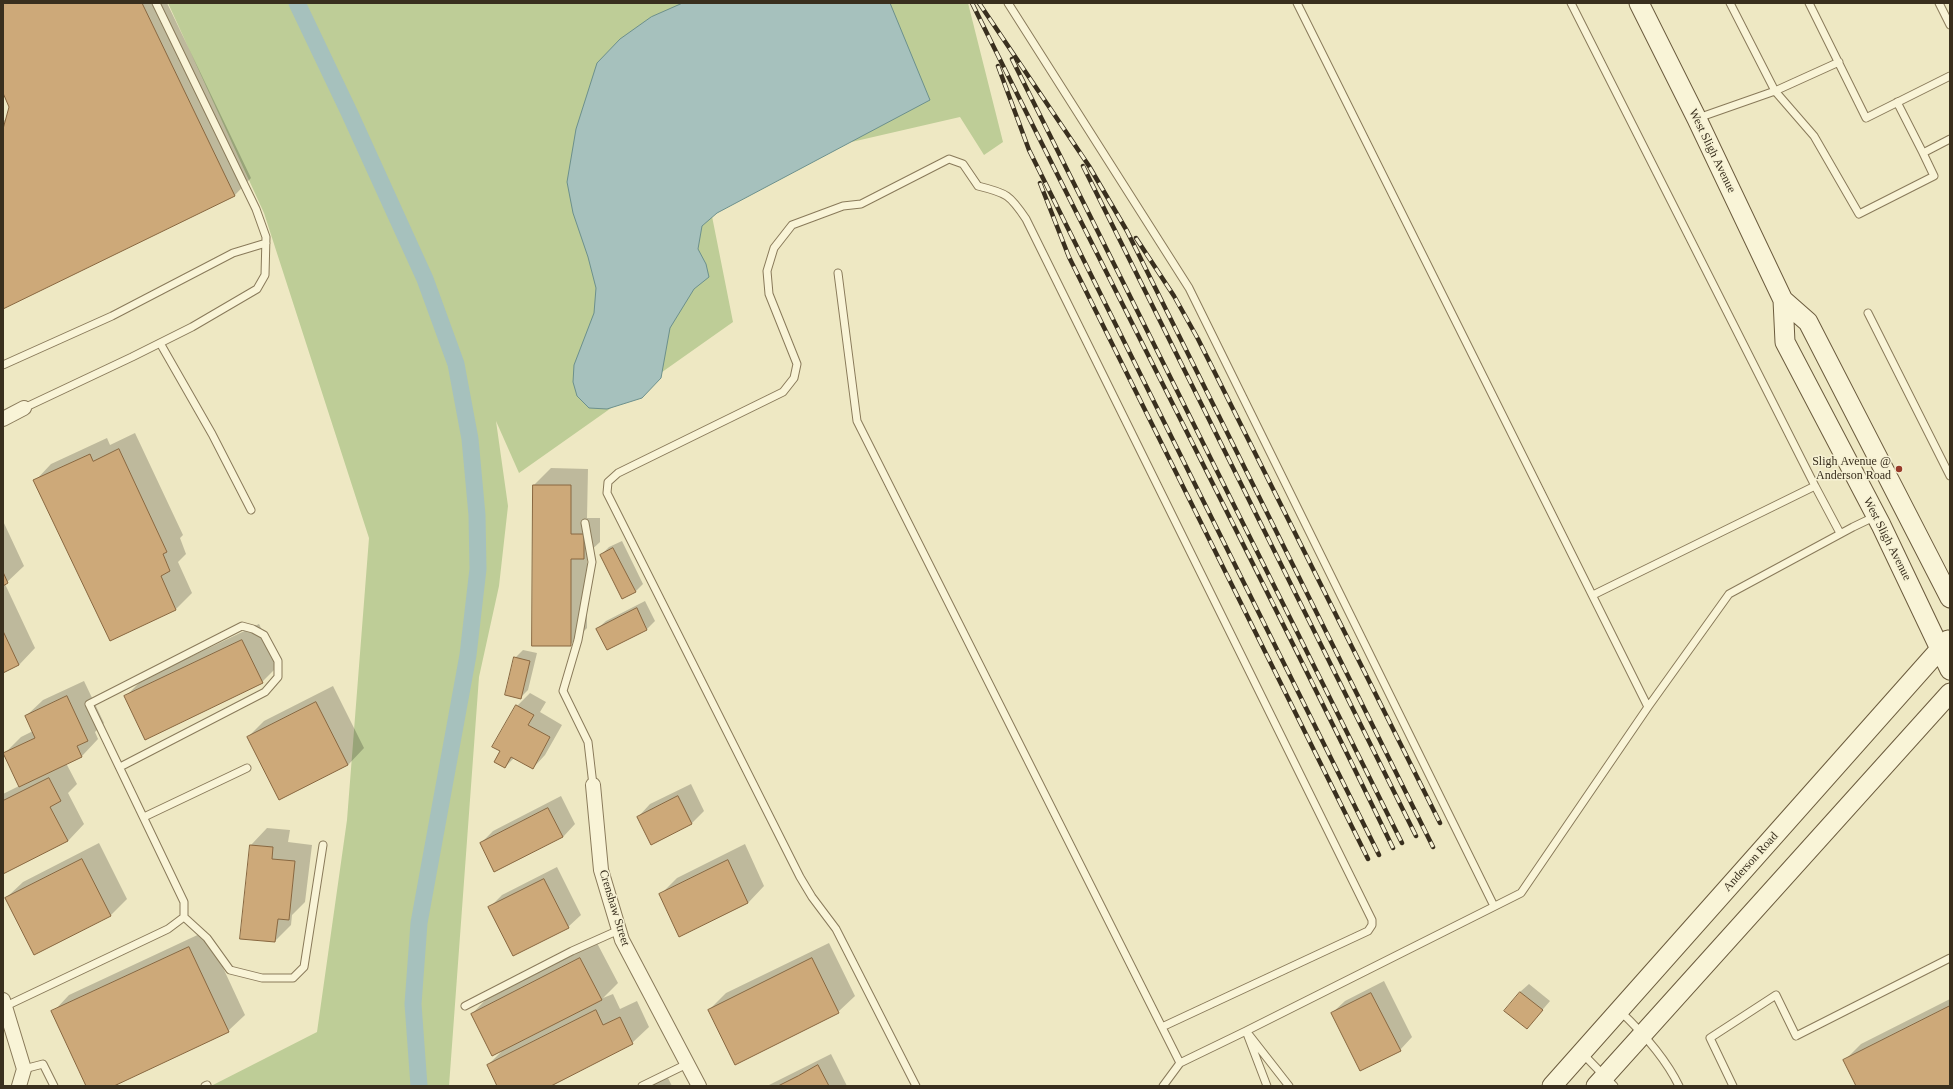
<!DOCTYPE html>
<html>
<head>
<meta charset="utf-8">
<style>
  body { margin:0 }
  #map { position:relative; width:1953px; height:1089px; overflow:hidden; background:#eee8c3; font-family:Georgia,serif }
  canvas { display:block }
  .frame { position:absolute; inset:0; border:4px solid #392f1e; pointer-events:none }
</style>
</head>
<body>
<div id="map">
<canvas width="1953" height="1089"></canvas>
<div class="frame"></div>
</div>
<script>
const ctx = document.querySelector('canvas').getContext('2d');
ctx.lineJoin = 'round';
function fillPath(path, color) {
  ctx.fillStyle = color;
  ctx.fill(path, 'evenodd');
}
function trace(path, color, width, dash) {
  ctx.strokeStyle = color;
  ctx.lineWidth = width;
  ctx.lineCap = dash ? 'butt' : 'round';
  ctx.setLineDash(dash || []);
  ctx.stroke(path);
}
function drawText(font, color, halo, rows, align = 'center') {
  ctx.font = font + ' Georgia,serif';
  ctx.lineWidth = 3;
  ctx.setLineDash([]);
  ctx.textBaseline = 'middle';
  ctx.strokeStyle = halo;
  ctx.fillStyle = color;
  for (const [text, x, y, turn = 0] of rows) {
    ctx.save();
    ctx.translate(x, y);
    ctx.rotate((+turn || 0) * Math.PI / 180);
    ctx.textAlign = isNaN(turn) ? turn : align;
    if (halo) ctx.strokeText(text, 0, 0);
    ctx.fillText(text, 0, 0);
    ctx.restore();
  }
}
const green = new Path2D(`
  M168,3H968L1003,142L984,155L960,117L704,176L733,322L519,473L496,421L508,506L499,586L479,677L449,1086H211L317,1032L347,820L369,538L264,213Z`);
const water = new Path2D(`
  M683,3H890L930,100L717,213L702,226L698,249L706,264L709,277L694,289L670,328L661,378L642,398L607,409L589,408L577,396L573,382L574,365L594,313L596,288L588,257L573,213L567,182L576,129L597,63L620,39L651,17Z`);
const shadow = new Path2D(`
  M3,3H167L251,178L235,195L3,308V121L7,119L10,107L3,91Z
  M135,433L183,535L180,538L186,554L178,562L192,593L175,610L35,481L51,464L107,438L110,445Z
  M551,468L588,469L587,518H600V542L587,554V628L570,645L534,485Z
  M3,521L24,566L5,584L35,648L19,665L3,672Z
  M622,541L643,584L635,592L601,555L609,547Z
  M645,601L655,621L647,629L607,649L597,629L606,621Z
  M259,624L279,665L262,682L125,697L142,680Z
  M523,650L537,653L528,690L520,698L515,658Z
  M84,681L104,723L95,732L98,739L82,756L66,763L77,784L68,793L84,824L68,841L3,873V794L19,786L4,754L21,737L33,731L26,716L43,700Z
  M333,686L364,748L348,765L279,799L248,737L264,721Z
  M530,693L546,702L540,712L562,725L545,755L533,768L514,758L505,767L501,751L494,747L517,706Z
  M691,784L704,811L692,823L651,844L638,817L650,804Z
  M561,796L575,824L563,837L481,843L493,831Z
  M267,828L290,830L288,842L312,845L305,902L292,915L291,925L275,941L251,845Z
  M99,843L127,899L111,915L34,954L6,898L23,882Z
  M745,844L764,886L748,903L679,936L660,895L677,878Z
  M557,867L581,915L568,927L490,907L502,895Z
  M206,931L245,1015L228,1031L111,1086H87L53,1012L69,995Z
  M597,943L618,983L603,998L613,994L620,1009L637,1001L649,1027L632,1043L549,1086H498L488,1065L504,1049L472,1014L488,997Z
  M829,943L855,996L838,1012L709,1010L726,993Z
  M1384,981L1412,1037L1400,1050L1332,1013L1345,1001Z
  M1529,984L1550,1001L1527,1028L1520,992Z
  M1950,999V1083L1945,1086H1857L1844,1061L1861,1044Z
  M831,1054L847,1086H767Z
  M667,1076L672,1086H646Z`);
const canal = new Path2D(`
  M297,3L349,112L425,279L456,364L470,439L477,515L478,569L468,655L419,923L413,1004L419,1086`);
const building = new Path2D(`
  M3,3H142L235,196L3,309V129L9,107L3,93Z
  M119,449L167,552L163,554L170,571L161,576L176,610L110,641L33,480L90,454L93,461Z
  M533,485H571V534H584V559H571V646H532Z
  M613,548L636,592L622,599L600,555Z
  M3,572L8,583L3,586Z
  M637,608L647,630L607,650L596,629Z
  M3,631L19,665L3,673Z
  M242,640L263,683L145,740L124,696Z
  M514,657L530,661L521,699L505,695Z
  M67,696L88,741L77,746L82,757L19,787L3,753L35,738L25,716Z
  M316,702L348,765L279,800L247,737Z
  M516,705L534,715L528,725L550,737L533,769L511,757L505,768L494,762L500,751L492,747Z
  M49,778L61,801L50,807L68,841L3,874V801Z
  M678,796L692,824L651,845L637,817Z
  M548,808L563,837L494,872L480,843Z
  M250,845L273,847L272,859L295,861L289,920L278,919L275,942L240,939Z
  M82,859L111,916L34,955L5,898Z
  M728,860L748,903L679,937L659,894Z
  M544,879L569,928L513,956L488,907Z
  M189,947L229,1032L114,1086H86L51,1011Z
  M580,958L602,1000L492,1056L471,1014Z
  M812,958L839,1013L735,1065L708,1010Z
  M1520,992L1543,1010L1527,1029L1504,1011Z
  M1371,993L1401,1051L1360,1071L1331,1013Z
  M1950,1006V1085L1947,1086H1856L1843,1060Z
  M596,1010L603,1025L620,1017L633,1044L551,1086H497L487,1065Z
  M818,1065L829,1086H778L798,1076Z`);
const lane = new Path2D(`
  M1008,3L1189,288L1494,906
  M1571,3L1815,486
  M1730,3L1775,91L1814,136L1859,214L1934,176L1923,153L1950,139
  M1809,3L1866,118L1950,76
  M1939,3L1950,25
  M1897,102L1923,153
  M1698,118L1775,91L1839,62
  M838,273L857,421L1180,1063L1246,1031L1267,1086
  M1868,313L1950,476
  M160,343L212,434L251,510
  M3,365L112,316L233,253L266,243
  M24,408L132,357L192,327L257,289L265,275L266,237L256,209L156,3
  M585,523L592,562L578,640L563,691L588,742L593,785
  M1593,595L1815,486L1840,533
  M1648,707L1729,594L1853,527L1876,516
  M144,817L247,768
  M184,917L207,938L230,970L262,978H293L304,967L323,845
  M6,1006L168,929L184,917V902L89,704L242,626L253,629L264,635L278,661V677L265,692L120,767
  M465,1006L572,951L619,930
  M1620,1011C1643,1033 1665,1057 1679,1086
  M1582,1053L1614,1086
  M24,1069L43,1064L54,1086
  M205,1086L207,1085
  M642,1086L687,1064
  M916,1086L836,929L812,897L800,877L607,493L608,482L618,473L783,392L794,378L797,364L769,294L767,271L774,248L792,225L843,206L861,204L949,159L963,164L978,186C1007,193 1010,195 1026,219L1372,920V925L1368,931L1162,1027
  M1163,1086L1180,1063
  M1289,1086L1246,1031L1521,893L1648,707L1297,3
  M1733,1086L1710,1038L1776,995L1796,1036L1950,958`);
const street = new Path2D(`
  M3,419L24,408
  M593,785L601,870L622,940L699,1086
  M3,1000L24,1069L19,1086`);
const secondary = new Path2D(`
  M1639,3L1697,119L1783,300L1785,342L1881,525L1950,670
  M1783,300L1808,322L1950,598
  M1552,1086L1948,640
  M1596,1086L1950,693`);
const rail = new Path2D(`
  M972,3C1111,285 1256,564 1393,848
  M979,3L1089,166L1127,231L1433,847
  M1012,59L1402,843
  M998,66L1029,150L1379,855
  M1083,166L1416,836
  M1040,183L1069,257L1368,859
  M1136,238L1174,296L1198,339L1440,823`);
const markers = [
  [1899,469,4,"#983a29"]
];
const streetNames = [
  ["West Sligh Avenue",1712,151,64],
  ["West Sligh Avenue",1887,539,63],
  ["Anderson Road",1751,862,-48],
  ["Crenshaw Street",614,908,73]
];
const poiNames = [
  ["Sligh Avenue @",1891,462],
  ["Anderson Road",1891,476]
];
fillPath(green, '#becd97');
fillPath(water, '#a6c1bd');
trace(water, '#6c908c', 1);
fillPath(shadow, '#0003');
trace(canal, '#a6c1bd', 17);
fillPath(building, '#cda979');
trace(building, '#886740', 1);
trace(lane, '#897a5a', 9);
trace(street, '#897a5a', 16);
trace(secondary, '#6b5b3d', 21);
trace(lane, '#f9f4d7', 7);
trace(street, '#f9f4d7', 14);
trace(secondary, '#f9f4d7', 19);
trace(rail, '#392f1e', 4.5);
trace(rail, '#f6f1d3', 3, [9]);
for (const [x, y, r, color] of markers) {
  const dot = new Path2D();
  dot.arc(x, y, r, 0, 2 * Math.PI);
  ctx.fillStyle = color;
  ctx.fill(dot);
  trace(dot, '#f6f1d3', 1.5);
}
drawText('12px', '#392f1e', '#f6f1d3', streetNames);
drawText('12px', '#392f1e', '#f6f1d3', poiNames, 'right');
</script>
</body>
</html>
